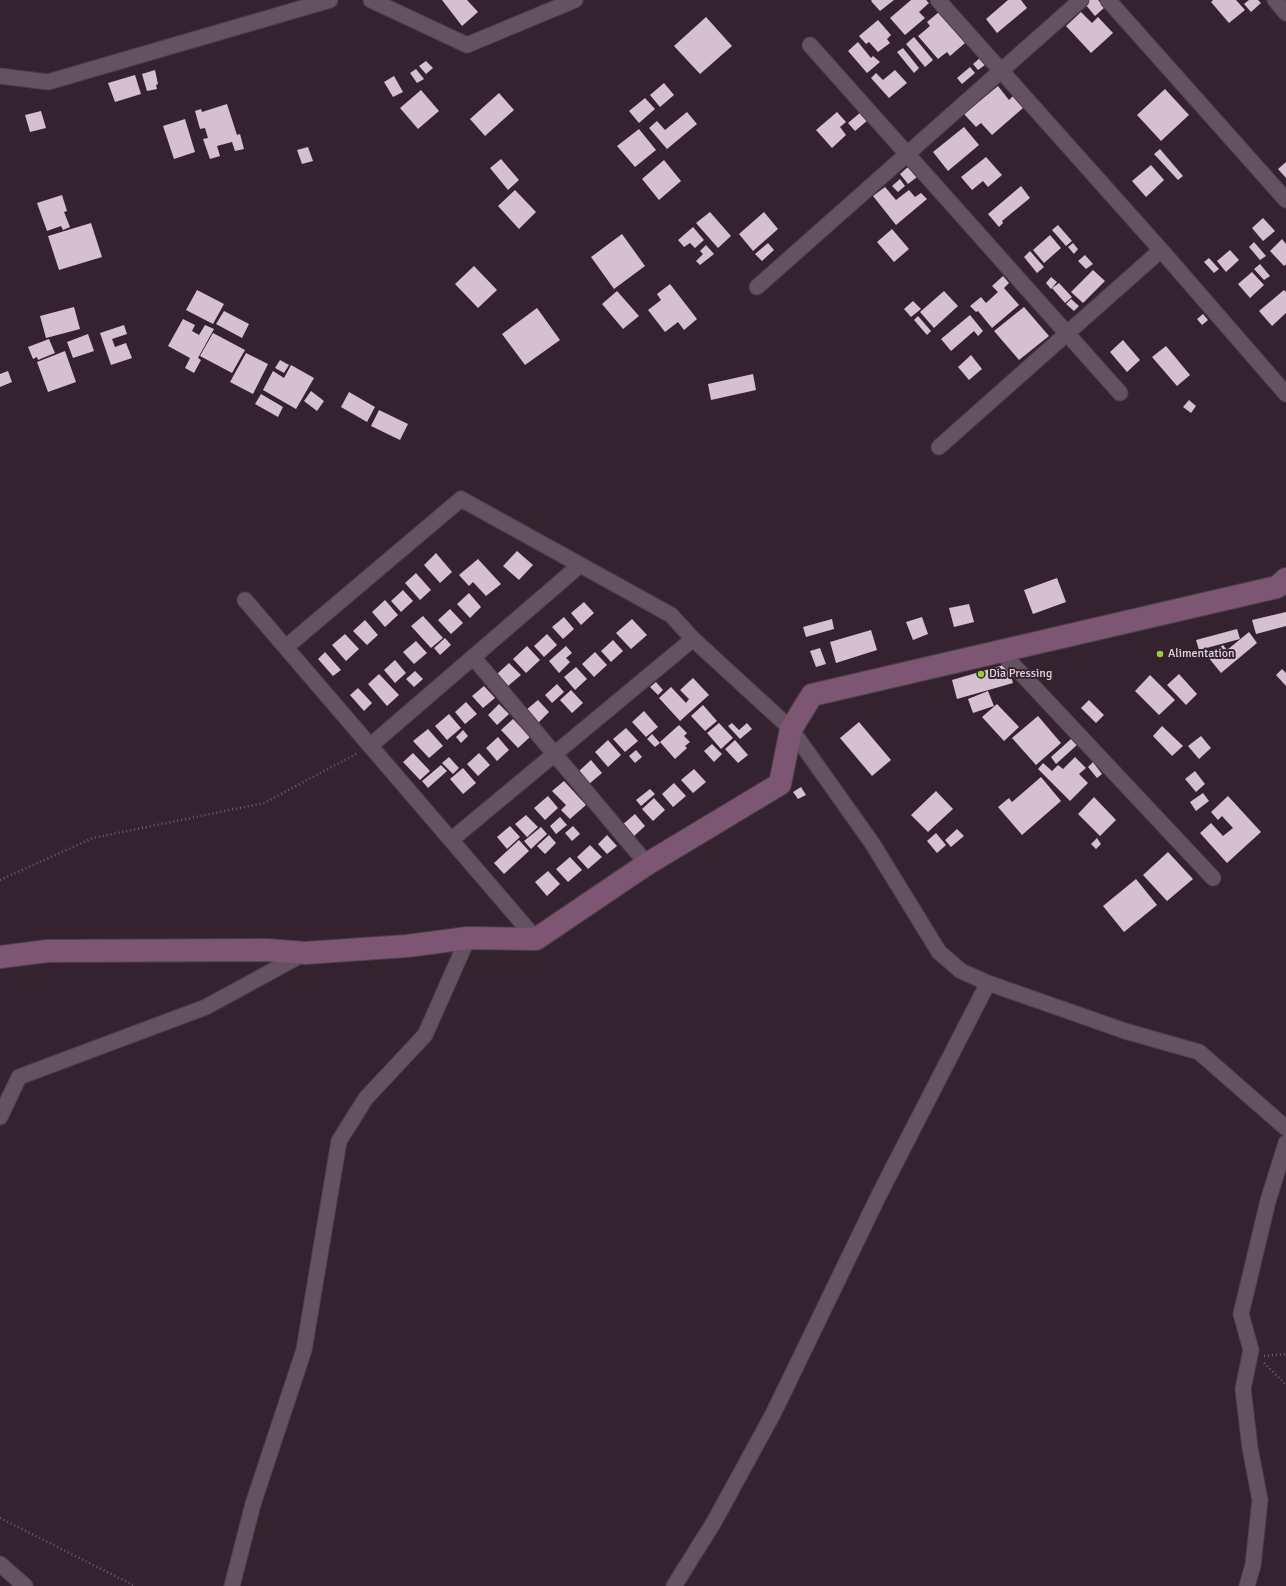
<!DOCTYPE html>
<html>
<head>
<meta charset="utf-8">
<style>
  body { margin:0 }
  canvas { display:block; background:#34232f }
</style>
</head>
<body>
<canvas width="1286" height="1586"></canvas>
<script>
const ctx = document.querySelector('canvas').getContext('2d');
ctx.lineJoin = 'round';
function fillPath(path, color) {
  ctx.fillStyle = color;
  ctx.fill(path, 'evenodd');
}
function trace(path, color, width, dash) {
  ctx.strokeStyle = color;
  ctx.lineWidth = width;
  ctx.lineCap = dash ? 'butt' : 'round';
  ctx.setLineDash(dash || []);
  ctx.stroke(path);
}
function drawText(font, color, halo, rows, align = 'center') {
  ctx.font = font + ' Signika,sans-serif';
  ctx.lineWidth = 4;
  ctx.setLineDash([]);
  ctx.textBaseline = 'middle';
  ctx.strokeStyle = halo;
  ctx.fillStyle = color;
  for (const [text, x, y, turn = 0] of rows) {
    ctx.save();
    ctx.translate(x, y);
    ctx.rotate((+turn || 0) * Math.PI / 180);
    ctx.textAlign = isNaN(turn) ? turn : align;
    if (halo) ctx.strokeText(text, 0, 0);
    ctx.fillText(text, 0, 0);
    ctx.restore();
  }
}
const building = new Path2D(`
  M442,0H467L478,12L462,26Z
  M872,0H894L880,11L871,1Z
  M911,0H926L929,3L919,12L925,18L905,35L890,18Z
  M1008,0H1021L1027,8L997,33L986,19Z
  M1089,0H1098L1105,7L1095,16L1085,4Z
  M1213,0H1236L1245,10L1229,23L1211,2Z
  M1249,0H1258L1261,3L1251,12L1244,4Z
  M939,12L965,43L950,56L947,52L938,59L918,36L930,26L927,22Z
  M1081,12L1092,23L1098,17L1113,33L1091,53L1066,26Z
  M706,17L732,46L700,74L674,46Z
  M878,20L891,35L887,39L890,43L878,52L869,42L866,44L859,36Z
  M914,37L933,60L925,67L906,44Z
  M858,42L871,58L873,56L880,62L867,73L848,51Z
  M903,48L919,68L914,73L897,52Z
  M980,58L985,65L978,70L973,64Z
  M426,61L433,68L426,74L419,66Z
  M970,67L975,73L962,84L957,78Z
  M416,69L424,79L417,83L410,73Z
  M155,70L158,84L156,85L157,89L147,91L142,74Z
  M895,70L907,83L889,98L871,78L876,73L883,80Z
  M135,75L141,94L115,102L108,83Z
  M394,76L403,92L393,97L384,82Z
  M664,83L674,95L660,107L650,95Z
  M998,86L1009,100L1013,96L1023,108L992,135L981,123L976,127L964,114Z
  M1165,89L1189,115L1161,141L1137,115Z
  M421,90L439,111L418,129L400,108Z
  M499,93L514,110L485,136L470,119Z
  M645,98L655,109L639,123L629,111Z
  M227,104L237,135L240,134L244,149L235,151L232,142L217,146L220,156L210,159L203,139L208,138L205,128L200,129L195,111L201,109L202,112Z
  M41,111L46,128L30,132L25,115Z
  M687,112L697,124L667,149L649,128L657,121L665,130Z
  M837,112L846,122L840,127L846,135L832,148L816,130Z
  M861,112L868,120L855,131L848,123Z
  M185,119L195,152L174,159L163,126Z
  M964,127L979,145L948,171L933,152Z
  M639,129L656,150L635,167L617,146Z
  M308,147L313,161L302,164L297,150Z
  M1160,149L1183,176L1178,180L1154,154Z
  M986,157L1002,175L988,187L983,181L972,190L961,177Z
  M501,159L519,180L508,190L490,168Z
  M664,160L681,181L659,200L642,179Z
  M1286,162V178L1278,169Z
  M1151,165L1164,180L1146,197L1132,181Z
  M908,167L917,177L908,184L900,174Z
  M900,179L905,186L898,192L892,186Z
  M1021,186L1030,198L1002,221L1003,223L999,227L988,214Z
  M885,187L896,200L909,190L915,197L921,193L927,199L896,225L873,196Z
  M515,190L536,212L519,229L498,206Z
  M62,195L67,211L64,212L70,227L63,230L61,226L47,231L37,203Z
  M710,212L731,236L718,248L696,223Z
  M764,212L778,229L753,251L739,234Z
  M1263,218L1275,231L1263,241L1252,228Z
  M91,223L102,257L59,270L48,236Z
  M1058,225L1072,241L1066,246L1052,230Z
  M693,227L704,240L695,248L690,243L684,247L678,240Z
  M892,229L909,249L894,262L877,242Z
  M622,234L645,266L614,289L591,257Z
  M1050,235L1061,248L1044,263L1033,250Z
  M1282,239L1286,244V264L1284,266L1270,251Z
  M1254,242L1266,256L1260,260L1249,247Z
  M768,243L774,250L762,261L755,254Z
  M1073,243L1078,249L1074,254L1068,247Z
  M706,245L714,254L700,265L696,261L703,254L700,251Z
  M1230,250L1239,260L1226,272L1217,261Z
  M1030,251L1044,267L1037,273L1024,257Z
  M1085,255L1093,264L1086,269L1078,261Z
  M1209,258L1219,269L1214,273L1204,262Z
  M1260,264L1270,276L1264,280L1254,269Z
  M474,266L497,290L478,308L455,284Z
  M1093,270L1105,281L1083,303L1071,292Z
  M1252,272L1264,285L1250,298L1238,284Z
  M1003,276L1009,283L1004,288L1019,305L992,328L978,311L976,312L970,306L981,297L986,303L998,292L992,286Z
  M1051,277L1057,282L1051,289L1046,283Z
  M1059,283L1072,297L1065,303L1052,288Z
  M670,284L697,319L684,330L678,322L665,332L648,310L661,300L657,294Z
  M197,290L224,304L213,324L186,310Z
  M1284,290L1286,292V313L1272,326L1259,311Z
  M617,291L639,316L623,329L602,304Z
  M944,291L958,306L934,328L920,312Z
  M1071,299L1079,306L1074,311L1066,304Z
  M913,301L921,309L911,317L904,309Z
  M74,307L80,329L46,338L40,316Z
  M1024,307L1049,336L1019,360L994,331Z
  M537,308L560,340L525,365L502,334Z
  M224,311L249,324L242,338L216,324Z
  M1203,314L1208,320L1202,325L1197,319Z
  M970,315L983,331L978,336L974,331L951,351L941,339Z
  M918,316L931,331L927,335L914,320Z
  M183,319L195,325L192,331L199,335L205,325L214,329L198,358L201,360L194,373L185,368L190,358L168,346Z
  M124,325L127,334L112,339L115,347L126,343L132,358L111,365L100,333Z
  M213,333L245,350L232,373L200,356Z
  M88,334L94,351L73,358L67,342Z
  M49,339L55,353L38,360L37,357L33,359L28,347Z
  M1123,340L1140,360L1127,372L1110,352Z
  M1166,346L1190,375L1177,386L1152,357Z
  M65,351L76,382L48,392L37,362Z
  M246,353L268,364L253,394L230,382Z
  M971,355L982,369L969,380L958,367Z
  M280,360L289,365L284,373L275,368Z
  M291,365L314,378L296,409L263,390L273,371L284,378Z
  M8,371L12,382L0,387V374Z
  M753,374L756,390L711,400L708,384Z
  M311,391L324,401L317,411L304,401Z
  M349,392L375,407L367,422L341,407Z
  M261,394L283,407L278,417L255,404Z
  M1189,400L1196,406L1191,413L1183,407Z
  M379,410L408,424L400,440L371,426Z
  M517,551L533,565L519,580L503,566Z
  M436,553L452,572L440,583L424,565Z
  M478,559L501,584L486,596L473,582L469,586L459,575Z
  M416,573L431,590L420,600L405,583Z
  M1057,578L1066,602L1033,614L1024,590Z
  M403,590L413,601L401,612L391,601Z
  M469,593L481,607L470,618L457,604Z
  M385,600L398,615L385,627L372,612Z
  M584,602L594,613L581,625L571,613Z
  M969,604L974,622L954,627L949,608Z
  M450,609L463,623L451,634L438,620Z
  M1286,612V626L1256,634L1252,620Z
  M423,616L443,638L431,648L411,626Z
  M564,617L574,629L563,639L552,627Z
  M922,617L928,634L913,640L906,622Z
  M632,619L647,635L631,649L616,633Z
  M832,619L834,629L806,637L803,627Z
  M365,620L378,635L367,645L353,631Z
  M1237,629L1240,639L1199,650L1196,640Z
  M871,630L877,650L836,663L830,642Z
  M1249,632L1257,643L1221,673L1208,657L1223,645L1227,650Z
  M345,634L359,649L346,661L332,645Z
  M547,634L557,645L544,657L534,646Z
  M445,638L451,645L440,655L434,648Z
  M613,640L623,651L611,662L601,651Z
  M416,641L427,653L414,664L403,652Z
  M527,646L540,660L526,673L513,659Z
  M566,646L572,653L566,658L570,662L559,673L549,661Z
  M820,648L826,664L816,667L810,651Z
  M325,652L341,670L333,676L318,659Z
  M595,652L607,665L594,677L582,664Z
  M395,660L406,673L395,683L384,670Z
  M509,663L521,675L508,686L497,674Z
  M1007,664L1013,683L957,699L952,680Z
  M576,667L587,679L575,690L564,677Z
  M1282,669L1286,673V686L1276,675Z
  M415,671L423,679L414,687L406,679Z
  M379,674L399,695L387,706L368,684Z
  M1179,674L1197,694L1186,705L1167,685Z
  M1150,675L1175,700L1159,715L1135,691Z
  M693,678L709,695L680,721L659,698L671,687L686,703L689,699L680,690Z
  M656,682L663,690L658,695L650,687Z
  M557,684L564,692L552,703L545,695Z
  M484,686L495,698L483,708L472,696Z
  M358,688L372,703L364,711L350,695Z
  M571,690L583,703L572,713L560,700Z
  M988,691L994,706L973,713L968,699Z
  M538,700L549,712L538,723L526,710Z
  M1089,700L1104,715L1096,723L1081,708Z
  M466,702L477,714L465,724L455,712Z
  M499,704L509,714L497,725L488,715Z
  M997,704L1019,727L1004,741L982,717Z
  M703,705L717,721L705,731L691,716Z
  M644,711L658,727L646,737L632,722Z
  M449,714L461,728L447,740L435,726Z
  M1038,716L1061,743L1036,765L1012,738Z
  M513,719L530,737L518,748L501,730Z
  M859,722L891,760L872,776L840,738Z
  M719,723L733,738L721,749L707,733Z
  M732,723L739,730L747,723L752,729L740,739L728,726Z
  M679,725L687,733L684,736L690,742L685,746L687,748L675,759L660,742Z
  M1162,726L1183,746L1172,756L1153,736Z
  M626,728L638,741L625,752L613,739Z
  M428,729L443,746L429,758L413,741Z
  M463,730L468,736L461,743L456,737Z
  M652,734L660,743L655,747L647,739Z
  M1201,736L1211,748L1199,759L1188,746Z
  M498,737L509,750L497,761L486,748Z
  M1071,739L1077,745L1056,764L1051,757Z
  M608,740L621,755L608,767L595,752Z
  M735,740L748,755L738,763L725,749Z
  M712,744L722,754L714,762L704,751Z
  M636,750L642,757L635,763L629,756Z
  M413,753L430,771L420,780L403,762Z
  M479,753L490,765L478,776L467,764Z
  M449,757L459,768L453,774L442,763Z
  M1075,757L1086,768L1079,774L1088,783L1070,801L1038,769L1043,763L1052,771L1058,765L1063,769Z
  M591,760L602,773L589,784L578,772Z
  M1093,762L1102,774L1097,778L1088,767Z
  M441,765L447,771L428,788L422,781Z
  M463,768L476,783L463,794L450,779Z
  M694,769L706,782L693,793L681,780Z
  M1195,771L1205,784L1196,792L1185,779Z
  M1041,777L1061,801L1022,835L998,807L1009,798L1012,802Z
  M564,781L586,805L570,819L561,810L566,805L552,791Z
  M674,783L686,796L673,807L662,794Z
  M801,787L806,795L798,799L793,792Z
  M650,789L655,794L641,806L636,800Z
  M936,791L953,809L928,832L911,815Z
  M1203,793L1209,801L1196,811L1190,802Z
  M548,796L558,808L545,820L534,808Z
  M1228,796L1261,832L1227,863L1200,833L1211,823L1223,836L1233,828L1222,816L1218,820L1211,812Z
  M1094,797L1116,820L1100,836L1078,814Z
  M654,798L665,810L653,821L642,809Z
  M635,814L645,826L633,837L622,825Z
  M526,815L538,827L527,837L515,824Z
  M560,817L567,825L556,834L550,826Z
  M510,826L520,837L507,849L497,837Z
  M573,826L580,834L572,841L565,833Z
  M541,827L547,834L531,849L524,841Z
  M957,829L964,836L951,847L945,840Z
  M936,833L946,845L937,853L927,841Z
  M549,835L556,843L545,854L537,846Z
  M607,835L617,846L607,854L598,844Z
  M1097,838L1101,844L1096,849L1091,844Z
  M519,840L529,851L504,874L494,863Z
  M590,845L602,857L588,869L577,857Z
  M1168,852L1193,879L1167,901L1143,875Z
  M570,857L582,870L568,882L556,869Z
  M548,871L560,884L547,896L535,882Z
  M1136,879L1157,905L1124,932L1103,906Z`);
const path = new Path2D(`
  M0,880L93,838L264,803L358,753
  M1264,1356L1286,1354
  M1264,1363L1286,1385
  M0,1518L135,1586`);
const street = new Path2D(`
  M371,0L467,45L575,0
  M938,0L1161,250L1286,394
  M1108,0L1286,200
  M1275,0L1286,13
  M810,45L1120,393
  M0,76L48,82L330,0
  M757,287L1081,0
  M939,447L1161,250
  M245,600L536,939
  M286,647L461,499L671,615L693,639L791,729L872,843L939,952L961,971L988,983L1125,1031L1199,1052L1286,1128
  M1001,652L1213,878
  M473,657L647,864
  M370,746L580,565
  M451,840L693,639
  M0,1117L19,1077L206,1007L305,953
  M0,1564L25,1586
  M232,1586L253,1504L304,1350L339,1141L366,1098L425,1035L468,938
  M674,1586L714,1522L773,1414L879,1195L988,983
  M1247,1586L1253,1565L1260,1500L1250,1448L1243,1389L1251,1350L1241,1314L1268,1201L1286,1143`);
const secondary = new Path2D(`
  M0,957L47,951L267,950L305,953L407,946L468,938L536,939L647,864L780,784L791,729L812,695L1277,587L1286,579`);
const markers = [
  [1160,654,4,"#99cb36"],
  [981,674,4,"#99cb36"]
];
const poiNames = [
  ["Alimentation",1168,654],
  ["Dia Pressing",989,674]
];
fillPath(building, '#d6bfcf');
trace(street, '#4e404a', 17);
trace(secondary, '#4e404a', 24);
trace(path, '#6d5e69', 2.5, [1, 3]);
trace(street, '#655260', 15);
trace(secondary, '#7d5673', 22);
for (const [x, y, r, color] of markers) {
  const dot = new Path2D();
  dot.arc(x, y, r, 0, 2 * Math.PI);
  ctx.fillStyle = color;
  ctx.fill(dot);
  trace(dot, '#34232f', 1.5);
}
drawText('12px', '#e1d5dd', '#34232f', poiNames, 'left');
</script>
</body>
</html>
